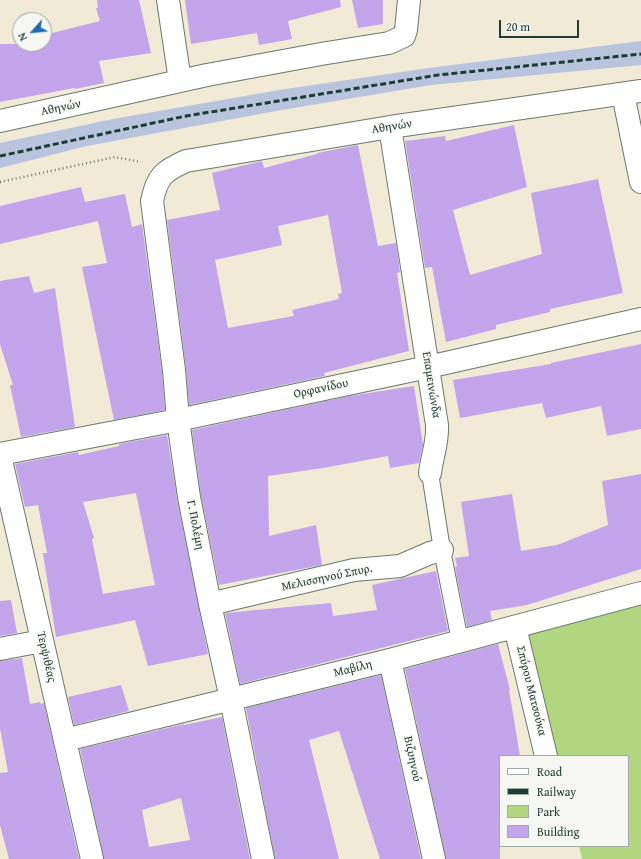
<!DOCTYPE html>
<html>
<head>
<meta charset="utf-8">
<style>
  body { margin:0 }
  #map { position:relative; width:641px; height:859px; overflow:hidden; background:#f1ead7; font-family:"Gentium Book Plus",serif }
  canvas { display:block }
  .legend { position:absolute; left:499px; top:755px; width:130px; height:92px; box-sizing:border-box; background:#f6f6f2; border:1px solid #a0aca6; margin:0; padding:5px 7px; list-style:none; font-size:12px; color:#1f3d34 }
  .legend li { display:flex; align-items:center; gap:8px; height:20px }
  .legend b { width:20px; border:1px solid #a0aca6 }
  .north { position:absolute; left:12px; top:12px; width:40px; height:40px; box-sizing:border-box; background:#f6f6f2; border:1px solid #a0aca6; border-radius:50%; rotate:243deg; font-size:11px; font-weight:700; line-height:16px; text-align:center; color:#1f3d34 }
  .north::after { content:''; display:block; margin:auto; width:14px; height:18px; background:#1f6fb2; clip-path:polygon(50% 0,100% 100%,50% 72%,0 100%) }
  .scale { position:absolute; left:499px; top:20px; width:80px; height:18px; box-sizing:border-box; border:2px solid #1f3d34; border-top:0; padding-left:5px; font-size:12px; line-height:14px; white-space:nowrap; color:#1f3d34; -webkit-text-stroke:3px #f6f6f2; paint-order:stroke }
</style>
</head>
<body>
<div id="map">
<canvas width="641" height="859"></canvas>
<ul class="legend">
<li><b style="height:5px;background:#fff"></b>Road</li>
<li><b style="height:5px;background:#1f3d34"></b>Railway</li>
<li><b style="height:11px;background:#b1d67f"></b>Park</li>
<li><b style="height:11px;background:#c2a5eb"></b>Building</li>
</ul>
<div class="north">N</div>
<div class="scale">20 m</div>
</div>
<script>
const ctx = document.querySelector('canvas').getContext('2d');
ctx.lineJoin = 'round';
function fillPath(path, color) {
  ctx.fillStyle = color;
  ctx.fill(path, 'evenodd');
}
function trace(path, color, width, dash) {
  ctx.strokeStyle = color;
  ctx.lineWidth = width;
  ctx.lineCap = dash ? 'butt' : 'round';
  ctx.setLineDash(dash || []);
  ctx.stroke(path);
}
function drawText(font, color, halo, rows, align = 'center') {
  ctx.font = font + ' "Gentium Book Plus",serif';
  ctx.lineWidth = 3;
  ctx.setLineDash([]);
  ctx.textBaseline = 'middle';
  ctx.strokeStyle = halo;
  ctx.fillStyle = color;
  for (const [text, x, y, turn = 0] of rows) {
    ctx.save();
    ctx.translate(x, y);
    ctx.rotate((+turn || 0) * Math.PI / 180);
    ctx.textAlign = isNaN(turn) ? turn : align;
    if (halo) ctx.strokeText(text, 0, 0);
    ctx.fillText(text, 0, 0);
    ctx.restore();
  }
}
const industrial = new Path2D(`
  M641,41V65L431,85L276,111L87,146L0,168V143L113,119L279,90L429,68Z`);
const green = new Path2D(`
  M641,603V859H582L579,846H628V756H557L528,632Z`);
const building = new Path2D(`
  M97,0H139L151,53L99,61L104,83L75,89L74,88L0,102V44H44V35L100,21L96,8H98Z
  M185,0H340L341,7L288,21L292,39L259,45L257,33L191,44Z
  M352,0H383V24L358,28Z
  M514,125L527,187L453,210L470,275L542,254L531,193L598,179L623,293L550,309V312L496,325V329L446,342L432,267L425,268L405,141L445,136L446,141Z
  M358,145L378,246L396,243L400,272L397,273L409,351L324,373L325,376L189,405L186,368L167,220L220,210L212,173L262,161L264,168L317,154V153ZM328,215L342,293L338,294L339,299L292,310L294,316L228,328L215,260L282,245L278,226Z
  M81,187L85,202L125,194L132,227L142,224L162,371L165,410L114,420L82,267L107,263L98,221L0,244V206Z
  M29,276L34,293L55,288L75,427L21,437L10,385H13L0,344V281Z
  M641,344V429L607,436L601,406L546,418L542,403L460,418L453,380L551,364V363Z
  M414,386L423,445L419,463L390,468L388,456L323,468L268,476L269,536L316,525L322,565L219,585L201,495L192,430L349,396Z
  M167,435L177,499L208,654L148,666L135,620L56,637L43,553H47L38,505L25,507L15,464L78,452L79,455L119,446V444ZM136,493L155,585L103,594L92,539L94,538L83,502Z
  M641,474V569L527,605L490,611L492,620L467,627L455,567L457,566L455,558L469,556L461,502L512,494L521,551L557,545L608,525L602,481Z
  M436,571L448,631L240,684L225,613L331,603L333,616L377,610L372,585Z
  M11,600L17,633L0,636V601Z
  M498,644L510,690H509L520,756H500V859H446L405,669Z
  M22,658L30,704L40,702L41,704L44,703L79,859H9L0,825V773L8,772L0,728V661Z
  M381,675L421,859H380L339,731L309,740L339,859H275L246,708Z
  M121,685L129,711L74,725L68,697Z
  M222,717L250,859H104L80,749L184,724V725ZM181,798L190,840L149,847L142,810Z`);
const path = new Path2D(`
  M0,182L115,157L141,162`);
const service = new Path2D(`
  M430,473L442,550L460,641`);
const minor = new Path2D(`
  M168,0L180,81
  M623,94L641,182
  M0,121L207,75L321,54L389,43L404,36L406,30L409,0
  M390,127L437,425C438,443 432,456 430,473
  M0,454L178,420L428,367L641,319
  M210,604L354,570L400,566L430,553L442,550
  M515,627L546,756
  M0,649L42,641
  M390,660L434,859
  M65,740L390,660L641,593
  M263,859L231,699L210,604L189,497L178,420L174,370L152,201C157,177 163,171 186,161L390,127L641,91`);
const tertiary = new Path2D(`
  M0,456L92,859`);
const rail = new Path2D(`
  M0,156L186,116L438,75L641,54`);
const streetNames = [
  ["Αθηνών",61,108,-12],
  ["Αθηνών",392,127,-9],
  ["Επαμεινώνδα",431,385,81],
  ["Ορφανίδου",321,389,-12],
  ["Γ. Πολέμη",195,525,79],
  ["Μελισσηνού Σπυρ.",327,578,-12],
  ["Τερψιθέας",46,657,77],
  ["Μαβίλη",353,669,-14],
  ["Σπύρου Ματσούκα",531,691,76],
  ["Βιζυηνού",412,759,78]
];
fillPath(industrial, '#bac4de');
fillPath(green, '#b1d67f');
fillPath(building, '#c2a5eb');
trace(service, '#687a6d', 18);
trace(minor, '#687a6d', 24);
trace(tertiary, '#687a6d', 24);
trace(path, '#687a6d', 2.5, [1, 3]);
trace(service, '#fff', 16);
trace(minor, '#fff', 22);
trace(tertiary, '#fff', 22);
trace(rail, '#1f3d34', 3, [6, 3]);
drawText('12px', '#1f3d34', '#f6f6f2', streetNames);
</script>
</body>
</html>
